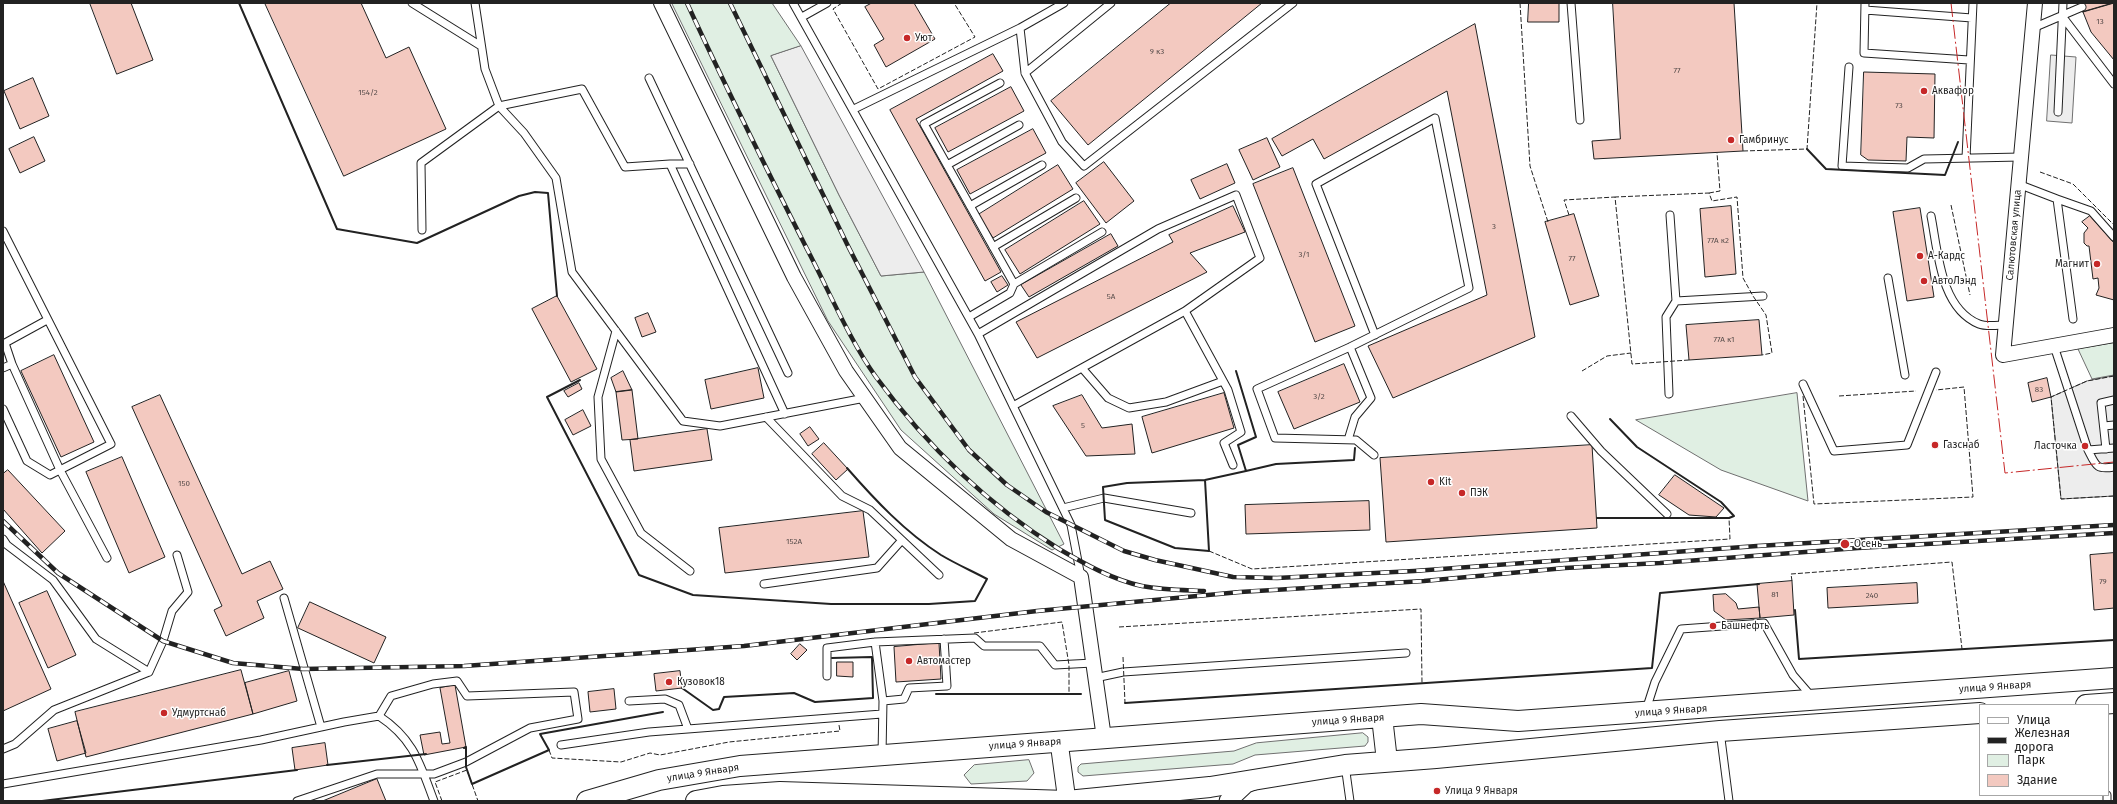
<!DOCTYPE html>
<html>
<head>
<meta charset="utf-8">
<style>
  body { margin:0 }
  #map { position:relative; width:2117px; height:804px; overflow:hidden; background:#fff; font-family:"Fira Sans",sans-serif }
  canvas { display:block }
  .frame { position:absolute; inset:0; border:4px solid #222; pointer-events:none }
  .legend { position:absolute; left:1979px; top:704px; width:130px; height:92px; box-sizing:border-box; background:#fff; border:1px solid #a7a7a7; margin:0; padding:5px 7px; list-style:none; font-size:12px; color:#222 }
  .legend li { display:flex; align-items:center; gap:8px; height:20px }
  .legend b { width:20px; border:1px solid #a7a7a7 }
</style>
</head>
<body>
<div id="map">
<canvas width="2117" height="804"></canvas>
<div class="frame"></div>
<ul class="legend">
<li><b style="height:5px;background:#fff"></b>Улица</li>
<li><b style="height:5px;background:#222"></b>Железная дорога</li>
<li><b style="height:11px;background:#e0efe3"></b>Парк</li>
<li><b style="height:11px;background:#f3c9c0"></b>Здание</li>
</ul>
</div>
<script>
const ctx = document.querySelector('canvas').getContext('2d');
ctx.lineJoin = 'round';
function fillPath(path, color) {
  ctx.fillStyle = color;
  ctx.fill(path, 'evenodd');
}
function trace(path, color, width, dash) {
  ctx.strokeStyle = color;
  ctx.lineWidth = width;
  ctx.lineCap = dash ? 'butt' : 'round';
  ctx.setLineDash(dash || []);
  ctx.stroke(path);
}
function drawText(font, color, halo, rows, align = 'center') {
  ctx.font = font + ' "Fira Sans",sans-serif';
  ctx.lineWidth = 3;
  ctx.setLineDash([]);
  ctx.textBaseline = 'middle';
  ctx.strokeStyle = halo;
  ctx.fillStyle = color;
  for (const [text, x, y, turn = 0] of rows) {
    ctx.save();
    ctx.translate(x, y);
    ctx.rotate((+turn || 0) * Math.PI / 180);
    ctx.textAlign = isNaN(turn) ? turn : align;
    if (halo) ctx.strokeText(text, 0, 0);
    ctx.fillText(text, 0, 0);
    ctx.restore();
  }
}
const green = new Path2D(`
  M672,3H772L801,46L771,56L839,195L881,276L924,272L1064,544L1052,550L994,514L901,430L828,321Z
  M2114,343V375L2092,379L2078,349Z
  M1797,393L1808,501L1721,470L1636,420Z
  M1363,733L1368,737V742L1365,746L1255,755L1233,764L1083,776L1078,772V767L1081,764L1234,751L1256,743Z
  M1029,760L1034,773L1027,781L971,784L964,775L974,765Z`);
const parking = new Path2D(`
  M801,46L924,272L881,276L839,195L771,56Z
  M2051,55L2076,57L2072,123L2047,121Z
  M2114,376V496L2061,499L2051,397L2087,381Z`);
const building = new Path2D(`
  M90,3H131L153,60L117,74Z
  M265,3H361L386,58L409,47L446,129L344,176Z
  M872,3H914L935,39L886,67L874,45L884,39L865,7Z
  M1171,3H1262L1088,145L1051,101Z
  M1529,3H1559V22H1528Z
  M1613,3H1734L1743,151L1594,159L1592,141L1620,139Z
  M2081,3H2114L2083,12Z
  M2114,3V60L2091,32L2083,12Z
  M1475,24L1535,337L1393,398L1368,346L1487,295L1447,91L1324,159L1313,139L1282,156L1272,139Z
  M993,54L1003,71L916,119L1001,272L985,281L890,110Z
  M1864,72L1935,74L1934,138L1907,137L1906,161L1868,160L1861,155Z
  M33,78L49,116L20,129L4,91Z
  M1011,87L1024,111L948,152L935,128Z
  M1033,129L1046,153L970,194L957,170Z
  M34,137L45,161L20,173L9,149Z
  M1267,138L1280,167L1253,180L1239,150Z
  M1104,162L1134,201L1106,223L1076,183Z
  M1227,164L1235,183L1200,199L1191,180Z
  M1058,165L1073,189L993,238L978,215Z
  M1293,168L1355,326L1315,342L1253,184Z
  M1084,201L1100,224L1020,274L1005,250Z
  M1233,206L1245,232L1190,253L1207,272L1037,358L1016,322L1173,242L1169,235Z
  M1731,206L1736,274L1705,277L1700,209Z
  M1920,208L1934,297L1907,301L1893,212Z
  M1574,214L1599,296L1570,305L1545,222Z
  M2090,216L2114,243V300L2096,295L2099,288L2098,278L2093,279L2089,246H2087L2084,243V233L2088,228L2082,222Z
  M1111,234L1118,246L1029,297L1021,285Z
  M1002,276L1008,285L997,292L991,282Z
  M557,296L597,369L571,382L532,309Z
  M648,313L656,332L642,337L635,318Z
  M1759,320L1762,355L1689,360L1686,325Z
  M54,355L94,442L61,457L21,371Z
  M1344,364L1360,402L1294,429L1278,392Z
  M758,368L764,398L711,409L705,380Z
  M623,371L632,390L616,392L611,378Z
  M2047,378L2051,397L2032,402L2028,383Z
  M579,383L582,389L568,397L564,391Z
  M632,390L638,439L622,440L616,392Z
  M1224,393L1234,428L1152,453L1142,417Z
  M160,395L242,574L270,561L283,589L257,601L264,618L226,636L214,610L222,606L132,407Z
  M1082,395L1102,428L1132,424L1135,454L1086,456L1053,406Z
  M583,410L591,426L573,435L565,420Z
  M810,427L819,439L808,446L800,434Z
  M707,429L712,460L634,471L630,440Z
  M824,443L848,469L836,480L812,454Z
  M1592,445L1597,528L1386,542L1380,458Z
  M122,457L165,557L129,573L86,472Z
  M8,470L65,531L42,553L3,509V474Z
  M1675,475L1724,508L1716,517L1689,515L1659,495Z
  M1369,501L1370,530L1246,534L1245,505Z
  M863,511L869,557L725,573L719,528Z
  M2114,553V608L2094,610L2090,555Z
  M3,581L51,689L3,711Z
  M1792,581L1794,615L1760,618L1757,584Z
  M1917,583L1918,603L1828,608L1827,588Z
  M47,591L76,655L48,668L19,603Z
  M1726,594L1736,603L1738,609L1759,607L1760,618L1726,620L1714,611L1713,595Z
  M310,602L386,637L374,663L298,628Z
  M939,643L941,679L896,682L894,647Z
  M800,644L807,650L797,660L791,654Z
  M837,662H853V677L837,676Z
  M241,670L253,714L86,757L75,712Z
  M289,671L297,701L253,714L245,683Z
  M680,671L682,688L656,691L654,674Z
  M455,685L466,747L424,755L420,735L440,732L442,744L450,743L440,688Z
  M614,689L616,709L590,712L588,692Z
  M77,721L86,753L57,761L48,729Z
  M325,743L328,765L295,770L292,748Z
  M377,779L386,801H323Z`);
const service = new Path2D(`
  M412,3L481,46
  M475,3L485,69L499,106L524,133L556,178L572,272L683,421L720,426L865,398
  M793,3L978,334L1071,525L1081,577
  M1571,3L1580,120
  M1865,3L1864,53L1969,60
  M1865,10L1972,18
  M2062,16L2114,84
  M802,17L827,3
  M1020,28L1025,73L1062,142L1084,166L1293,3
  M2033,28L2082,7
  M1849,67L1842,166L1908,168L1924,159L2021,157
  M1025,73L1111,3
  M649,78L788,373
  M854,109L1020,28L1064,3
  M2058,112L2063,3
  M1966,158L1973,3
  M670,164H690
  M947,165L1019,125
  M2018,184L2057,199L2073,319
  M2057,199L2091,211L2114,237
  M970,206L1042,165
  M1931,216C1938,251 1940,308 1979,324C1986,327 1998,325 2007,325
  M422,230L421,163L499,106L582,89L625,167L670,164L785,414
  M3,231L111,444L50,475L27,461L3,409
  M993,247L1076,198
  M1888,278L1905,375
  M1014,284L1102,232
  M1676,301L1763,296
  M1185,311L1228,390L1241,432L1224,443L1233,465
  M969,317L1010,293L1014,284L924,124L1000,83
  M616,331L598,397L601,459L641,533L690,571
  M978,334L1158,229L1236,195L1260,258L1185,311L1013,406
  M2054,346L2088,450C2096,466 2096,470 2114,467
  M12,364L5,343L47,320
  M3,368L12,364L60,470L107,558
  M1082,368L1108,398L1129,408L1166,402L1223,381
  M1803,384L1834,451L1907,445L1936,372
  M1669,394L1666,317L1676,301L1670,215
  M1571,416L1601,451L1667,514
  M766,417L842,496L870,510L939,575
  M2104,426L2114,425
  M1348,440L1355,417L1371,398L1350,347
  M2106,449L2101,403L2114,400
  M2088,450L2114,448
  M1374,455L1356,440L1275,438L1257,389L1350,347L1469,288L1435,118L1316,184L1375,335
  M1063,508L1104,498L1191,513
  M3,539L7,545L53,580L96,639L149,672L54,710L15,744L3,749
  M764,584L877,568L902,540
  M284,598L321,727
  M875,642L883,701
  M149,672L163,641L172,611L188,592L177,555
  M827,676V648L875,642L975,638L984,646H1040L1055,665L1093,663
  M1095,678L1123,672L1406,653
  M629,701L665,699L679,705L688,729
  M1646,710L1655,682L1681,629L1764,623L1793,675L1812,697
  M1720,731L1729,801
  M561,745L649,732L882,714
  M882,755L883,701L904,699L909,688L947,686L944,639
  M1345,765L1350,801
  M3,784L261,740L344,722L379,716C414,739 420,764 434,801
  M2107,795V801
  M297,801L377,774H434L466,762L530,728L578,719L574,692L467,696L457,681L433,684L391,696L379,716`);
const minor = new Path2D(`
  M661,3L794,277L846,371L900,448L1011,539L1081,577L1104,738
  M2035,3L2003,355L2114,335`);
const tertiary = new Path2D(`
  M1059,742L1067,801
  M1228,801L1246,784L1254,781`);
const secondary = new Path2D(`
  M2086,705L2114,703
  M1382,717L1387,761
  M587,801L659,780L740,766L1421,714L1518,721L2114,678
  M696,801L723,796L780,792L1067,801L1210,787L1345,765L1436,758L1720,731L1980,713`);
const rail = new Path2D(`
  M687,3C725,86 766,168 807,249C828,289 850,341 876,377C926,445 987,504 1059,549C1085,564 1113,580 1142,586C1163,590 1184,590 1204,591
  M730,3L847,244L915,377L969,450L1007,485L1046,512L1124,551L1155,560L1233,577L1277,578L1414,571L1757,546L2114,525
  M3,521L58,573L163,641L233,663L303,669L464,666L744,646L1037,611L1240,592L1424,581L1565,568L1660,563L1858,548L2114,533`);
const fence = new Path2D(`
  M842,3L833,9L878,89L975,37L954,3
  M1520,3L1530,166L1548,222
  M1743,151L1807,149L1817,3
  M2040,172L2073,184L2114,225
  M1709,193L1720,191L1717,153
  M1951,205L1970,295
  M1569,215L1564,200L1615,197
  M1689,360L1632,364L1615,197L1709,193L1712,201L1737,197L1743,278L1753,296L1766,315L1772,353L1762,355
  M1582,371L1607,356L1631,353
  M2114,376L2087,381L2051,397L2061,499L2114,496
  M1803,396L1814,504L1973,497L1964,387L1936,390
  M1839,396L1916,391
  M1209,551L1252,569L1730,539L1729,518
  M1792,581L1791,574L1952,562L1962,649
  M1119,627L1421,609L1422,683
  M974,633L1062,622L1069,665V693
  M1123,657L1125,703
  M549,750L552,758L621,762L650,753L660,755L729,742L840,731L839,725
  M442,801L435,782L467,770L478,801`);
const wall = new Path2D(`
  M239,3L337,229L417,243L519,196L535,192L548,193L557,296
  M1807,149L1826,169L1945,175L1958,142
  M580,380L547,397L639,575L693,595L831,604H929L975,601L987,579C972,571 956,564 941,555C905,532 875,500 847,468
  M1246,471L1276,464L1354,460L1355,448
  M1205,480L1209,551L1175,548L1105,520L1103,487L1127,483Z
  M1205,480L1246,471L1238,445L1256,437L1236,371
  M1597,518H1729L1734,516L1721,502L1637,447L1610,419
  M1795,610L1799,659L2114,640
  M682,688L713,710L719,709L724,697L794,693L815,702L873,698L872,657L832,658
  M936,694H1081
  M1125,703L1652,668L1660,593L1759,584
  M464,748L466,747V767L472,784L549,750L540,734L663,712
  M327,765L426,754
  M42,801L297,770`);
const power = new Path2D(`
  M1951,3L2005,473L2114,462`);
const markers = [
  [907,38,4,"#c62828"],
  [1924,91,4,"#c62828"],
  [1731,140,4,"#c62828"],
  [1920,256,4,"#c62828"],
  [2097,264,4,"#c62828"],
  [1924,281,4,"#c62828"],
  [1935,445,4,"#c62828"],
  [2085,446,4,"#c62828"],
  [1431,482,4,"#c62828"],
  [1462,493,4,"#c62828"],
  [1845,544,5,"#c62828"],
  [1713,626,4,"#c62828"],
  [909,661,4,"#c62828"],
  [669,682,4,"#c62828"],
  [164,713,4,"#c62828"],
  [1437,791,4,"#c62828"]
];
const numberNames = [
  ["13",2100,22],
  ["9 к3",1157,52],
  ["77",1677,71],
  ["154/2",368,93],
  ["73",1899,106],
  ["3",1494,227],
  ["77А к2",1718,241],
  ["3/1",1304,255],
  ["77",1572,259],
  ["5А",1111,297],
  ["77А к1",1724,340],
  ["83",2039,390],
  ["3/2",1319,397],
  ["5",1083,426],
  ["150",184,484],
  ["152А",794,542],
  ["79",2103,582],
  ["81",1775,595],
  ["240",1872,596]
];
const poiNames = [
  ["Уют",915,38],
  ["Аквафор",1932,91],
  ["Гамбринус",1739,140],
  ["А-Кардс",1928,256],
  ["Магнит",2089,264,"right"],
  ["АвтоЛэнд",1932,281],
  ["Газснаб",1943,445],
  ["Ласточка",2077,446,"right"],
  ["Kit",1439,482],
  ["ПЭК",1470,493],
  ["Осень",1854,544],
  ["Башнефть",1721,626],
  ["Автомастер",917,661],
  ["Кузовок18",677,682],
  ["Удмуртснаб",172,713],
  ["Улица 9 Января",1445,791]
];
const streetNames = [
  ["Салютовская улица",2014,235,-85],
  ["улица 9 Января",1995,687,-4],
  ["улица 9 Января",1671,711,-4],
  ["улица 9 Января",1348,720,-4],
  ["улица 9 Января",1025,744,-4],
  ["улица 9 Января",703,773,-9]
];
fillPath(green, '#e0efe3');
trace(green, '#6f6f6f', 1);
fillPath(parking, '#ededed');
trace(parking, '#6f6f6f', 1);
fillPath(building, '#f3c9c0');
trace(building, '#222', 1);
trace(service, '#222', 9);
trace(minor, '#222', 16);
trace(tertiary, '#222', 19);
trace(secondary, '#222', 22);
trace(service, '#fff', 7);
trace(minor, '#fff', 14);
trace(tertiary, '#fff', 17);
trace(secondary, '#fff', 20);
trace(rail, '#222', 4.5);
trace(rail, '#fff', 3, [9]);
trace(fence, '#222', 1, [5, 2]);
trace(wall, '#222', 2);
trace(power, '#c62828', 1, [14, 3, 2, 3]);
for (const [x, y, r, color] of markers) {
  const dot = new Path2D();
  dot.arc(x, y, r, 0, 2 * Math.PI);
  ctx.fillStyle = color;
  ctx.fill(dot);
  trace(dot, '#fff', 1.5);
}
drawText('8px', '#564c4a', null, numberNames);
drawText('10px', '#222', '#fff', poiNames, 'left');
drawText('10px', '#222', '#fff', streetNames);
</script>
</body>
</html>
